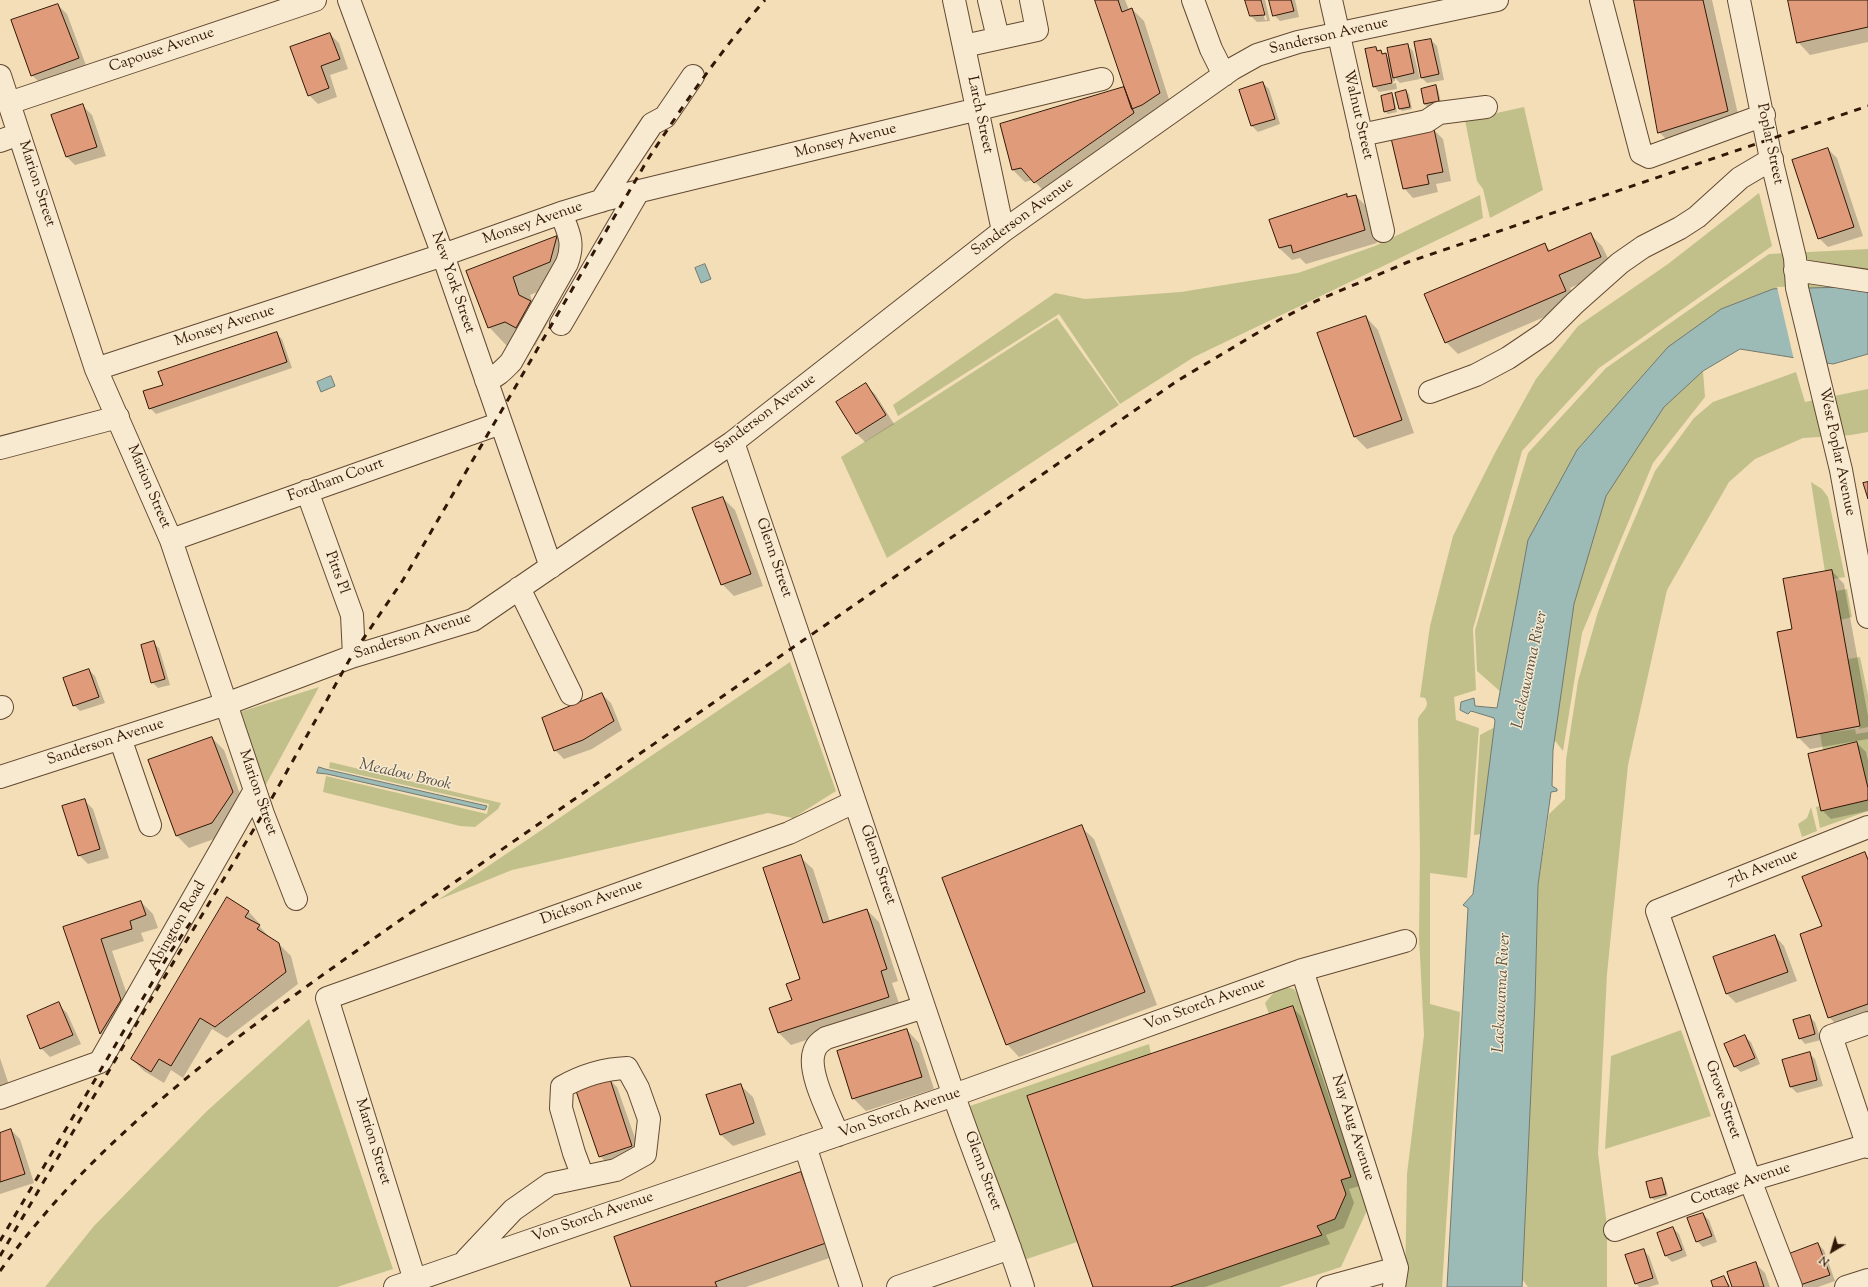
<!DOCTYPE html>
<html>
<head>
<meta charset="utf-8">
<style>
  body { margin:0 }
  #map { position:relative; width:1868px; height:1287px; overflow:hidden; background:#f3deb7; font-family:"Sorts Mill Goudy",serif }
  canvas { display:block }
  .north { position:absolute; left:1812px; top:1231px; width:40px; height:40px; -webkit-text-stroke:3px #f7ead0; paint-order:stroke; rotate:218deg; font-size:11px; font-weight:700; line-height:16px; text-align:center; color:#331706 }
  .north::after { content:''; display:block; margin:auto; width:14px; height:18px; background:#331706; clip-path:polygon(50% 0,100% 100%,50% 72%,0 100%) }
</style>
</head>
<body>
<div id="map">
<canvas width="1868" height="1287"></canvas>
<div class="north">N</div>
</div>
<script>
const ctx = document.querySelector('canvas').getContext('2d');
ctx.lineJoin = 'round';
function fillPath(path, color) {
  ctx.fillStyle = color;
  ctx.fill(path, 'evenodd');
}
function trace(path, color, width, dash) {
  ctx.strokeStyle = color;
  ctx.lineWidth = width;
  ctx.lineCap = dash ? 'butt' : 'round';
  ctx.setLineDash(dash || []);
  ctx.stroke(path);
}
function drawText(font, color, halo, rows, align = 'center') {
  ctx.font = font + ' "Sorts Mill Goudy",serif';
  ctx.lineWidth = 3;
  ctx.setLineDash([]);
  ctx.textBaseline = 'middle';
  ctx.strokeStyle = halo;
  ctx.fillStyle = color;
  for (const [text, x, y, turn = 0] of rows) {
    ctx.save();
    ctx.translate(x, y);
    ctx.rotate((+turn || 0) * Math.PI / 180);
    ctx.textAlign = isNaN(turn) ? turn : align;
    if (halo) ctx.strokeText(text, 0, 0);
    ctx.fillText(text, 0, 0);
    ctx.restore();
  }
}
const green = new Path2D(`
  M1524,107L1543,190L1490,218L1483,189L1477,181L1465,120Z
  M1759,193L1772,246L1599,368L1522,451L1473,629L1476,690L1454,697L1456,720L1479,728L1467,878L1430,873V1004L1460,1012L1442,1287H1405L1407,1174L1424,1035L1419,937L1420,854L1418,719C1421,711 1431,708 1425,698L1420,697L1430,626L1453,536L1496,451L1536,379L1578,326L1668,264Z
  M1480,195L1483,218L1194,357L1120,404L1059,314L898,416L893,405L1055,293L1085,299L1181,292L1298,273L1375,246Z
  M1868,249V307L1701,346L1705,397L1653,463L1582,633L1563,751L1553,738L1477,671L1475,630L1528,453L1606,368L1769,254Z
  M1057,318L1119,405L887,558L841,457Z
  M1796,372L1805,402L1868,389V432L1851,435L1803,438L1755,459L1729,482L1667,590L1628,765L1607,974L1598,1153L1607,1226V1287H1528L1522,1279L1535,1001L1538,885L1549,814L1565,799L1566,760L1578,681L1598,612L1620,553L1655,471L1694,418L1713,402Z
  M1811,482L1822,489L1828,497L1845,577L1834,579L1832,571L1825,572Z
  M1847,589L1852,617L1841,620L1836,591Z
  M1860,657L1868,695V727L1859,729L1860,726L1848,659Z
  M790,662L836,791L793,818L768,813L512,870L438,900Z
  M319,687L263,790L240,712Z
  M1495,727L1490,833L1474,835L1480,735Z
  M1855,729L1856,734L1868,732V788L1857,742L1823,750L1820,734Z
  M330,762L501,803L498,809L475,827L460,826L323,792L326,776L487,814L489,804L329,768Z
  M1868,800V811L1820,828L1816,807L1820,806L1821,810Z
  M1811,807L1817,831L1802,837L1798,824L1807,818Z
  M1285,987L1294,989L1301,999L1369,1206L1341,1267L1279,1287H1170L1321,1235L1317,1226L1335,1219L1346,1194L1341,1180L1351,1177L1293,1006L1269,1014L1265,1003L1276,990Z
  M309,1019L393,1269L337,1287H45L94,1226L207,1111Z
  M1681,1030L1711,1116L1605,1149L1611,1056Z
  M1149,1044L1151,1054L1027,1096L1077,1242L1021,1261L970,1106Z`);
const water = new Path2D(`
  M705,264L711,279L701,283L695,268Z
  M1853,287L1868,290V354L1833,364L1740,349L1703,371L1664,407L1606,496L1574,604L1553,750L1552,786L1557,789V791L1551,792L1538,885L1535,1001L1522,1287H1447L1468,908L1463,905L1473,894L1495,721L1494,718L1471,711L1468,714L1460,710L1461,702L1474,698L1475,706L1497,708L1528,540L1577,450L1668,347L1721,309L1773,289Z
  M331,376L335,386L321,392L317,382Z
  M319,767L325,769L487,806L485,810L327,774L317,773Z`);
const pier = new Path2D(`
  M1807,286L1827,365L1794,360L1777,287Z`);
const shadow = new Path2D(`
  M1096,0H1125L1129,10L1132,9L1144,21L1171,106L1047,194L1033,180L1025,182L1013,170L1002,125L1125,88Z
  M1248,0H1260L1265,20H1267L1262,0H1265L1270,21L1257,22L1251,16Z
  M1271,0H1295L1299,17L1280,21L1274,15Z
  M1635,0H1712L1740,123L1671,144L1659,132Z
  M1789,0H1868V42L1810,55L1798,42Z
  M58,5L67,14L87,68L41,84L32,75Z
  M330,34L339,43L348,69L330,75L337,97L318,104L309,95Z
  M1431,40L1437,46L1444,80L1427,83L1421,77Z
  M1407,45L1413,51L1420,79L1400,83L1395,78V81L1375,85V87L1396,83L1397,89L1379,92L1374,86L1371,80L1366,50L1375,48L1390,59Z
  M1263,83L1269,89L1280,124L1258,132L1252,126Z
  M1436,87L1438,89L1441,103L1427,107L1425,104L1422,90Z
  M1406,91L1409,94L1412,109L1402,111L1400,109Z
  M1391,95L1394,97L1397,112L1388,114L1385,111Z
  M83,106L92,115L106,156L75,165L66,156Z
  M1434,130L1443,139L1451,181L1436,184L1438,192L1413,198L1404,188Z
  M1828,149L1837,158L1863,236L1828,247L1819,238Z
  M1346,196L1349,198L1356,196L1368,208L1377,243L1306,264L1300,258L1292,260L1279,248L1270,220Z
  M1590,234L1602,246L1613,269L1570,288L1577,303L1458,354L1446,342L1544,244L1551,251Z
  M557,237L575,255L568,280L530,295L534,305L549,320L535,346L524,339L507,346L489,327L467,271Z
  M1366,317L1378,330L1414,433L1367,449L1355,437Z
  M276,333L282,339L292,368L156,414L150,408L164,385Z
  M865,385L875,394L894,424L865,442L856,433Z
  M723,498L735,510L763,586L734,596L722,584Z
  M1832,571L1844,584L1868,716V739L1810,749L1798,737Z
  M153,643L159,648L170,685L158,688L152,682Z
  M89,670L95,676L105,703L80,711L74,705Z
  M602,694L611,703L622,730L592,749L564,759L555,750Z
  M212,738L224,750L244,805L225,835L189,848L177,836L149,761Z
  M1857,743L1866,752L1868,761V811L1831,819L1822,810Z
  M84,800L93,809L109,858L88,864L79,855Z
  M1081,827L1094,839L1157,1005L1019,1057L1007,1044Z
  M1865,854L1868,857V1016L1838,1026L1829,1017L1823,927Z
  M800,857L813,869L830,922L867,910L879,922L898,981L892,983L901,1009L791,1045L779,1033L771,1008L793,1001L801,980Z
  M141,902L153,914L158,928L141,933L144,941L112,951L133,1012L112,1045L101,1034L64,927Z
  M248,911L260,924L259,926L271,939L279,944L291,956L298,984L227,1038L212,1029L183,1078L171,1070L164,1083L144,1071L132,1059Z
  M1775,936L1784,946L1797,981L1736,1003L1727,994L1714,958Z
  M58,1004L67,1013L81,1044L50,1057L41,1048Z
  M1292,1007L1301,1016L1360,1186L1349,1189L1354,1203L1344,1228L1326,1235L1330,1244L1205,1287H1094Z
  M1809,1016L1815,1022L1821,1040L1805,1044L1800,1038Z
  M907,1030L919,1043L934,1089L866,1111L853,1098Z
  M1745,1037L1751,1042L1760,1064L1741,1072L1735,1067Z
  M1809,1053L1815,1059L1823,1086L1797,1093L1791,1087Z
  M0,1058L9,1085L0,1088Z
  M608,1078L617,1087L641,1155L609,1165L600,1156Z
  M740,1085L753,1097L766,1135L733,1146L720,1134Z
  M11,1130L20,1139L34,1183L0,1194V1134Z
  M801,1173L813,1185L838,1255L746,1287H633Z
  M1662,1179L1664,1182L1668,1196L1654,1200L1651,1197Z
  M1703,1214L1709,1220L1717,1242L1703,1247L1697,1241Z
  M1673,1228L1679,1234L1687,1256L1672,1262L1666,1256L1658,1234Z
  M1818,1244L1824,1250L1835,1281L1818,1287H1804L1801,1285Z
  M1643,1250L1649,1256L1659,1284L1649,1287H1639L1636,1283Z
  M1756,1264L1765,1273L1770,1287H1733Z
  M1724,1277L1731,1287H1714Z`);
const building = new Path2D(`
  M1095,0H1118L1122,12L1132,8L1160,93L1142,105L1132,109Z
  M1245,0H1261L1265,15L1250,16Z
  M1269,0H1291L1294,11L1273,16Z
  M1634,0H1703L1728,111L1658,133Z
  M1788,0H1868V27L1797,43Z
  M58,4L79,58L31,76L11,20Z
  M330,33L340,59L321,66L329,88L308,96L290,47Z
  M1431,39L1439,74L1421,78L1414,42Z
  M1408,44L1414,73L1393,78L1387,48Z
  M1376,47L1377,51L1381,50L1382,54L1386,53L1392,83L1373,87L1365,49Z
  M1263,82L1275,119L1251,126L1239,90Z
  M1436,85L1439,101L1424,104L1421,89Z
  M1124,87L1134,113L1034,183L1021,168L1012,170L1000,124Z
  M1406,90L1410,107L1399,109L1395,93Z
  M1392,93L1395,109L1384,112L1381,96Z
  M83,104L97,147L66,157L51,115Z
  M1434,129L1443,172L1427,175L1429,184L1403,189L1391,138Z
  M1828,148L1854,227L1818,239L1792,160Z
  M1347,194V197L1356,195L1365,230L1293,253L1291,245L1279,248L1269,220Z
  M1591,233L1601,257L1559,275L1566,291L1445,343L1424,294L1545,243L1548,251Z
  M557,236L550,262L513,277L519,295L531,301L516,328L505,322L488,328L466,271Z
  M1366,316L1402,420L1354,437L1317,333Z
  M277,332L287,362L149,409L143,391L163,385L158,372Z
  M866,383L886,415L856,434L836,402Z
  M1868,482V499L1863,483Z
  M723,497L751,574L721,585L692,508Z
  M1832,570L1860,726L1797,738L1777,632L1792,629L1783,579Z
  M154,641L165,679L151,683L141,645Z
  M89,669L99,697L73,706L63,678Z
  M602,693L614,721L583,740L554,751L542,718Z
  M212,737L233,792L212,823L176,836L148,760Z
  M1857,742L1868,788V800L1821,811L1808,754Z
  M85,799L100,849L78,856L62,806Z
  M1082,825L1145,992L1006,1045L942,878Z
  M1865,852L1868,860V1004L1828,1018L1800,934L1822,926L1802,877Z
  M801,855L823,923L867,909L887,969L881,971L889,997L778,1033L769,1008L792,1000L786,984L800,979L763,868Z
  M227,897L249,911L245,917L260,925L257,929L279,943L286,972L215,1027L200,1018L171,1066L159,1059L151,1072L131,1059Z
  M141,901L146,915L130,921L132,929L101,939L121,1000L100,1034L63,927Z
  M1775,935L1788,972L1726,994L1713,957Z
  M59,1002L73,1035L40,1049L27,1016Z
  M1293,1006L1351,1177L1341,1180L1346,1194L1335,1219L1317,1226L1322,1235L1170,1287H1093L1027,1096Z
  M1810,1015L1815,1034L1799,1039L1793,1020Z
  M907,1029L922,1077L852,1099L837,1051Z
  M1745,1035L1755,1058L1734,1067L1724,1044Z
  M1810,1052L1817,1080L1790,1087L1782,1060Z
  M609,1076L632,1146L599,1157L575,1088Z
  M741,1084L754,1123L720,1135L706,1095Z
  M11,1129L25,1174L0,1182V1133Z
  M801,1172L826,1243L715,1282L717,1287H631L614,1237Z
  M1662,1178L1666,1194L1650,1198L1646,1182Z
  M1703,1213L1712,1236L1696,1242L1687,1218Z
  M1673,1227L1682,1250L1665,1256L1657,1233Z
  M1818,1243L1830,1275L1800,1285L1789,1254Z
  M1644,1249L1653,1278L1635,1284L1625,1255Z
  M1756,1262L1764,1287H1732L1727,1272Z
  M1724,1276L1729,1287H1713L1711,1281Z`);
const minor = new Path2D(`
  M349,0L443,255L551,567
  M954,0L1003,231
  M989,0L998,38
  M1193,0L1211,49L1224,75
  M1331,0L1383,231
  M1601,0L1641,153L1649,157L1764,115
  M1739,0L1770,154L1795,258L1797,288L1841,470L1868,617
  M964,46L1037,30L1031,0
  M0,76L96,369L171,540L263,814L296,899
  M9,103L315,0
  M1361,135L1427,121L1439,113L1486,107
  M0,141L19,134
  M601,201L652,124L665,117L693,76
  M1795,270L1868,281
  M561,324L638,192
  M96,369L443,255L561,213L607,199L1102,79
  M486,380C497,377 503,370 511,362L567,263C575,242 568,232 561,213
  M1430,392L1476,375L1508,358L1545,333L1575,303L1620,263L1643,247L1680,228L1697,217L1740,178L1772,159
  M733,442C808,659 879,876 953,1093C975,1158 1002,1221 1023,1287
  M0,448L118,417
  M307,491L352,615L354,656
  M171,540L501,423
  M519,588L571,694
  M0,708L2,707
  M120,738L150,825
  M0,777L226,704L351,657L473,620L733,442L1003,231L1232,69L1257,55L1298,42L1497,0
  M1302,970L1397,1268L1394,1287
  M1868,1023L1831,1036L1868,1147
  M0,1098L100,1062L255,790
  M838,1135C830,1115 807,1072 814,1052C816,1045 820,1042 826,1038L924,1007
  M805,1146L851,1287
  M1615,1230L1750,1180L1868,1145
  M466,1260L513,1210L550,1184L616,1170L645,1154L649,1119L638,1088L627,1068C603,1069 583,1075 562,1087L561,1108L574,1153L583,1177
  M395,1287L954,1095L1302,970L1405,941
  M417,1287L327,998L789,833L854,802
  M898,1287L1010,1248
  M1328,1287L1397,1268
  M1791,1287L1750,1180L1657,911L1868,827
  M1846,1287L1868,1280`);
const rail = new Path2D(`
  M0,1241L169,954L191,922
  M0,1256L147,1006L263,814L351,657L403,580L648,159C684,104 721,50 765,0
  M0,1271C101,1129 252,1025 393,925L1177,381L1279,320L1316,301L1408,262L1868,106`);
const streetNames = [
  ["Sanderson Avenue",1329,37,-13],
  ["Capouse Avenue",162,51,-19],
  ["Larch Street",979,115,78],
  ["Walnut Street",1357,115,77],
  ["Monsey Avenue",846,142,-14],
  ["Poplar Street",1769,144,78],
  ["Marion Street",36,184,72],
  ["Sanderson Avenue",1023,218,-36],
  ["Monsey Avenue",533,224,-19],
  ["New York Street",452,283,71],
  ["Monsey Avenue",225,327,-18],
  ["Sanderson Avenue",766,415,-37],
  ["West Poplar Avenue",1836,452,78],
  ["Fordham Court",336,481,-20],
  ["Marion Street",148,487,67],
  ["Glenn Street",773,558,71],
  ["Pitts Pl",336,573,70],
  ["Sanderson Avenue",413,637,-18],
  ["Sanderson Avenue",106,743,-18],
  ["Marion Street",257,793,71],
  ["Glenn Street",877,865,71],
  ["7th Avenue",1763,869,-22],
  ["Dickson Avenue",592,903,-20],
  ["Abington Road",178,926,-60],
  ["Von Storch Avenue",1205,1005,-20],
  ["Grove Street",1722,1100,71],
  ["Von Storch Avenue",900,1114,-19],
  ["Nay Aug Avenue",1352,1128,72],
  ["Marion Street",372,1142,73],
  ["Glenn Street",982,1171,70],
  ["Cottage Avenue",1741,1185,-19],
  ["Von Storch Avenue",593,1218,-19]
];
const waterNames = [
  ["Lackawanna River",1531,670,-78],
  ["Meadow Brook",405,776,13],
  ["Lackawanna River",1503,993,-87]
];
fillPath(green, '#c1c08a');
fillPath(water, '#9dbbb6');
trace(water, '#737970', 1);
fillPath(pier, '#f3deb7');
fillPath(shadow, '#0003');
fillPath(building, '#df9b7a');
trace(building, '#331706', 1);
trace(minor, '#634932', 24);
trace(minor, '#f7ead0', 22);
trace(rail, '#331706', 3, [7, 7]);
drawText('15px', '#331706', '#f7ead0', streetNames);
drawText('italic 16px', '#585044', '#f7ead0', waterNames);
</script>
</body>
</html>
